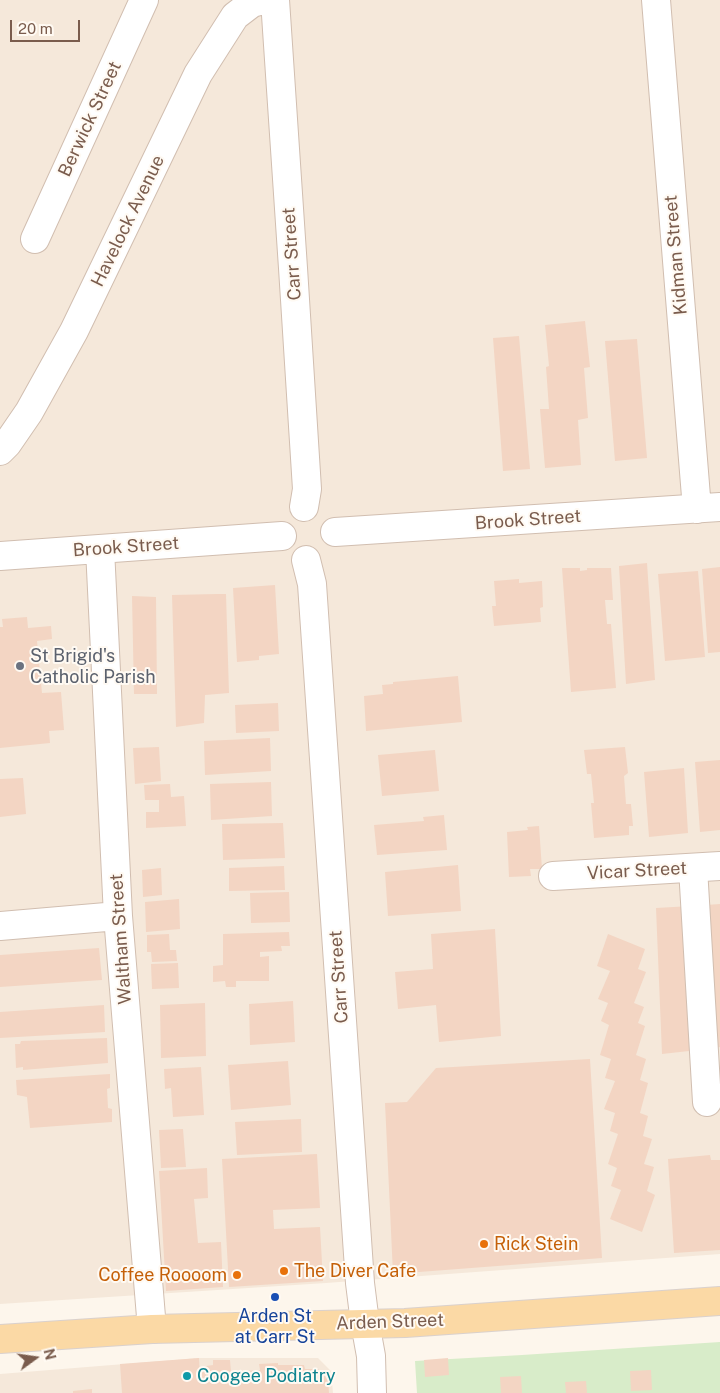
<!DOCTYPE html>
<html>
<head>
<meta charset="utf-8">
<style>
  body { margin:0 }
  #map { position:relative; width:720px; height:1393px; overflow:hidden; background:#fdf6ec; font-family:"Public Sans",sans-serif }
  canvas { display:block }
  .north { position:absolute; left:10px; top:1333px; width:50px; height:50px; -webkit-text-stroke:4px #fffaf3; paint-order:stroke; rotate:76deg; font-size:14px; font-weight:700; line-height:20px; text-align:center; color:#7a5c4d }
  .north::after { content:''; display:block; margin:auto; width:18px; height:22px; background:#7a5c4d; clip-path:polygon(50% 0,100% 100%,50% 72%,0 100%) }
  .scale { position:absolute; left:10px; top:20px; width:70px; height:22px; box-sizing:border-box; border:2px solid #7a5c4d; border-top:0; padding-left:6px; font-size:15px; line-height:18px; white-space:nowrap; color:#7a5c4d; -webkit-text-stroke:4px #fffaf3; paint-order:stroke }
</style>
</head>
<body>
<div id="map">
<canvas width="720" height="1393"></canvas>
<div class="north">N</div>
<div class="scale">20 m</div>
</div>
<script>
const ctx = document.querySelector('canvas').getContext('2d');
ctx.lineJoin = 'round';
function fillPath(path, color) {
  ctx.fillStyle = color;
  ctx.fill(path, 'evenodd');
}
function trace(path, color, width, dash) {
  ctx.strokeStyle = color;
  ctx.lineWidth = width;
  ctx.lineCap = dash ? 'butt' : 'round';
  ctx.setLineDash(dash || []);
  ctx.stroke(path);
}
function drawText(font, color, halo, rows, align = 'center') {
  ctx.font = font + ' "Public Sans",sans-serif';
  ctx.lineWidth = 4;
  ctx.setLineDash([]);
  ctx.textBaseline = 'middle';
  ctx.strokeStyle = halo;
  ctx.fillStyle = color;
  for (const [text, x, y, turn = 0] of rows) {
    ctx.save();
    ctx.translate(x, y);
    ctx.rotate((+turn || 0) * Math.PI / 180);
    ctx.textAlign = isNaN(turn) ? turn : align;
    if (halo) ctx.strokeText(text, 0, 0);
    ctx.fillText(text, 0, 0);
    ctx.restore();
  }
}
const residential = new Path2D(`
  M0,0H720V1254L326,1283L0,1304Z
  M199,1358H318L331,1371L333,1393H0V1374Z`);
const green = new Path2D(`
  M720,1342V1393H417L415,1361L522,1355Z`);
const building = new Path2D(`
  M585,321L590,367L584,368L588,418L578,420L581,465L545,468L540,409H549L546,367L549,366L545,325Z
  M519,336L530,469L503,471L493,338Z
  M637,339L647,458L615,461L605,341Z
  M647,563L655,680L626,684L619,566Z
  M720,567V652L708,653L702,569Z
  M562,568H580V571L587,570V568H611L613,600H605L607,624H611L616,688L571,692Z
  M698,571L705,657L665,661L658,574Z
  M519,579V583L542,581L543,607L540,608L541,622L494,626L492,606H496L494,581Z
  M275,585L279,654L259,656V660L237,662L233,588Z
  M217,594H226L229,693L205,695L204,723L176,727L172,595Z
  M132,596L156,597L157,694H134Z
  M27,617L28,628L51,626L52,639L37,641L42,693L61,692L64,730L49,731L50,743L0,748V627H3L2,619Z
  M458,676L462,722L366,731L364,696L383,694L382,685L393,684V682Z
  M278,703L279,731L236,733L235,705Z
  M270,738L271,771L205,775L204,741Z
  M159,747L161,781L135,784L133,748Z
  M625,747L628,773L624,776L626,804H631L633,826H629V835L594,838L591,803H594L591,774H587L584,750Z
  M435,750L439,791L382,796L378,755Z
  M720,760V830L700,832L695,762Z
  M684,768L688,833L649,837L644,772Z
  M23,778L26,814L0,817V779Z
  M271,782L272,816L211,820L210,784Z
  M170,784L171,797L184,796L186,826L146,828V812H159V800H145L144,785Z
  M444,815L447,850L377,855L374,825L424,821L423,817Z
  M283,823L285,858L223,860L222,824Z
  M539,826L542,869H530L531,876L509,877L507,832L528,830L527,827Z
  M458,865L461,911L388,916L385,872Z
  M284,866L285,890L229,891V868Z
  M161,868L162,895L143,897L142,870Z
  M289,892L290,922L251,923L250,893Z
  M179,899L180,929L146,932L145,902Z
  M720,904V1047L714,1048L706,905Z
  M691,906L698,1050L662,1054L656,908Z
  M495,929L501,1036L439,1042L436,1005L398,1009L395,972L433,969L431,934Z
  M289,932L290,946H281L282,951L260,952V957L269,956V981H236V987H226L225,981L213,982V966L223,965V934Z
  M169,934L170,950H176L177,961L152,962L151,952H147V935Z
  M608,934L645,949L638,969L646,972L634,1003L644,1007L638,1023L645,1026L636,1055L646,1059L640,1080L648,1083L640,1113L648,1116L643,1136L652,1139L644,1164L654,1167L647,1191L655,1195L642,1232L610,1219L621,1190L611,1186L617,1168L608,1164L618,1134L610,1131L615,1113L604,1109L615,1081L605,1078L611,1059L600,1055L609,1025L601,1021L608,1003L598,999L610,971L597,966Z
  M99,948L102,980L0,987V955Z
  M178,963L179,988L152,989L151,964Z
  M293,1001L295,1042L250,1045L249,1004Z
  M205,1003L206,1056L161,1058L160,1005Z
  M104,1005L105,1032L0,1038V1012Z
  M107,1038L108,1063L23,1070V1067L16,1068L15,1044H20L21,1041Z
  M590,1059L602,1258L393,1274L385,1103L407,1102L436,1068Z
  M288,1061L291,1105L231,1110L228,1065Z
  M201,1067L204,1115L173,1117L171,1088L165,1089L164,1069Z
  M110,1074V1088L107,1089L108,1108L112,1109V1122L30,1128L27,1097L17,1095L16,1080Z
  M301,1119L302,1152L237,1155L235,1122Z
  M183,1129L186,1167L161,1168L159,1130Z
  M317,1154L320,1208L273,1210L274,1229L320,1227L323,1281L229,1287L222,1159Z
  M710,1155L711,1160H720V1250L674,1253L668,1159Z
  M207,1168L208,1198L194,1199L198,1243L221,1242L223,1287L166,1291L159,1171Z
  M199,1358L200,1377V1367L213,1365V1360H230L231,1372L260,1370L259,1364L278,1363V1365H304L305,1369H318L328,1380L329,1393H122L120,1364Z
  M448,1358L449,1375L425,1377L424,1360Z
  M651,1370L652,1390L631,1391L630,1371Z
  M521,1376L522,1393H501L500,1377Z
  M586,1381L587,1393H566L565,1382Z
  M92,1389V1393H73V1391Z`);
const minor = new Path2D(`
  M275,0L293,268L307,489L304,507
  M656,0L697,509
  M35,239L144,0
  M0,451L7,444L29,412L74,331L198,74L235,16L252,3L263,0
  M335,532L720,507
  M100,549L118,916L152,1329
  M0,556L282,536
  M306,560L312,584L360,1283L365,1323L371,1356L372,1393
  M693,868L707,1102
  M553,876L720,866
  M0,926L118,916`);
const major = new Path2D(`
  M0,1339L152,1329L405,1323L720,1301`);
const markers = [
  [20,666,5,"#6b7280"],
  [484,1244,5,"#e8710a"],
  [284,1271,5,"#e8710a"],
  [237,1275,5,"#e8710a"],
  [275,1297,5,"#1a4fb4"],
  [187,1376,5,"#0f9aa8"]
];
const streetNames = [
  ["Berwick Street",90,119,-65],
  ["Havelock Avenue",128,221,-64],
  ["Carr Street",292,254,-94],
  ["Kidman Street",676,255,-95],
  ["Brook Street",528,520,-4],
  ["Brook Street",126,547,-4],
  ["Vicar Street",637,871,-3],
  ["Waltham Street",121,939,-94],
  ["Carr Street",339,977,-94],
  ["Arden Street",390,1322,-2]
];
const worshipNames = [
  ["St Brigid's",30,656],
  ["Catholic Parish",30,677]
];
const foodNames = [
  ["Rick Stein",494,1244],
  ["The Diver Cafe",294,1271],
  ["Coffee Roooom",227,1275,"right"]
];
const transitNames = [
  ["Arden St",275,1316],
  ["at Carr St",275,1337]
];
const cultureNames = [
  ["Coogee Podiatry",197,1376]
];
fillPath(residential, '#f5e8da');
fillPath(green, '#d8ecc9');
fillPath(building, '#f3d5c3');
trace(minor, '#d1beb0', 30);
trace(major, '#dad1cd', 30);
trace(minor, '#fff', 28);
trace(major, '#fbd9a5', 28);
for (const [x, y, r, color] of markers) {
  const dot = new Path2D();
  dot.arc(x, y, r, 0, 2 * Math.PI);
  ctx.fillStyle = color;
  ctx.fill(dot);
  trace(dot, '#fffaf3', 2);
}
drawText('18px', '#7a5c4d', '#fffaf3', streetNames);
drawText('18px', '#5b616d', '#fffaf3', worshipNames, 'left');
drawText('18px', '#c56008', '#fffaf3', foodNames, 'left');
drawText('18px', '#164399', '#fffaf3', transitNames);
drawText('18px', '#0d838f', '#fffaf3', cultureNames, 'left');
</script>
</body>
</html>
